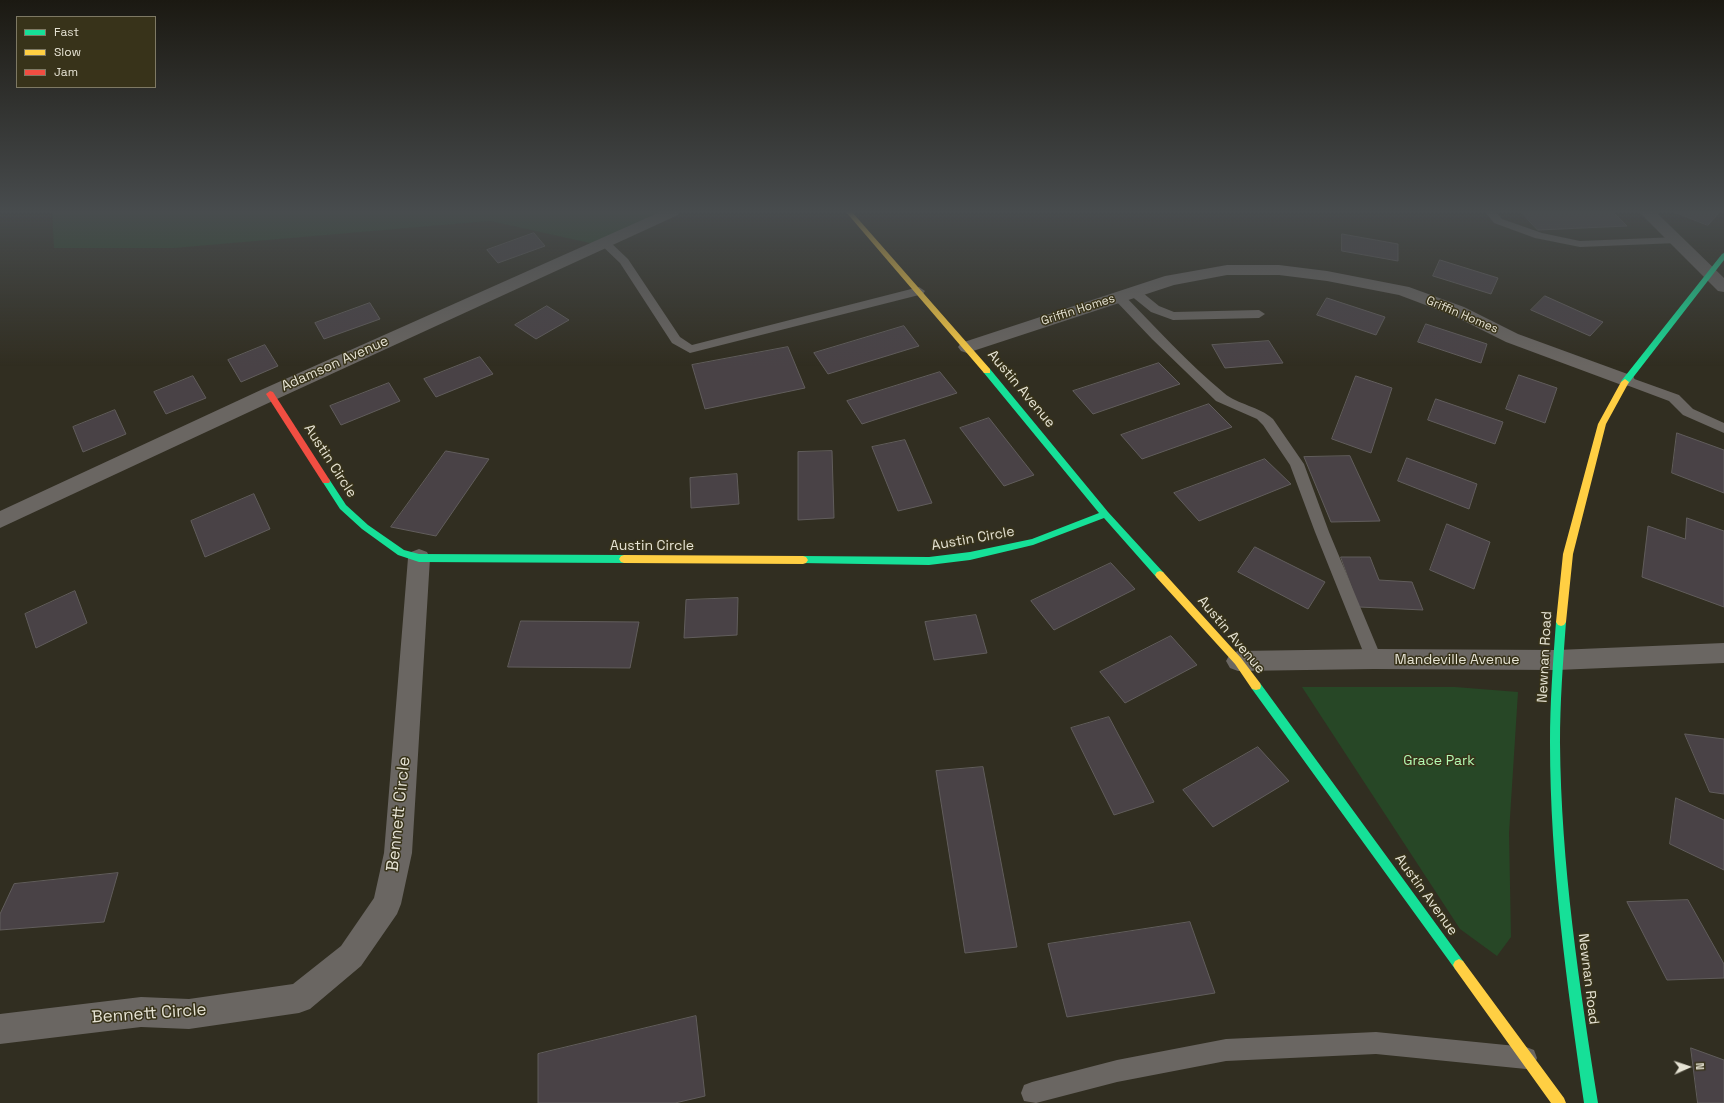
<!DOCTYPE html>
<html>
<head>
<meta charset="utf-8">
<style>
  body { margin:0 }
  #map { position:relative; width:1724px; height:1103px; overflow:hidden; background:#312e21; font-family:"Space Grotesk",sans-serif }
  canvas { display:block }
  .legend { position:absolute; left:16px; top:16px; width:140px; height:72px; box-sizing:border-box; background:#38331a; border:1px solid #7e7964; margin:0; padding:5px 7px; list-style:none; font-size:12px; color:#e6e3d4 }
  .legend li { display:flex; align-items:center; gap:8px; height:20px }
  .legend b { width:20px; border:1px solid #7e7964 }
  .north { position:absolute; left:1668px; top:1047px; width:40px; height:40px; -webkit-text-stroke:3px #38331a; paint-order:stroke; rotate:87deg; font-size:11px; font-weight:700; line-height:16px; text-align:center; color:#e6e3d4 }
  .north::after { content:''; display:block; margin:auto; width:14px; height:18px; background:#e6e3d4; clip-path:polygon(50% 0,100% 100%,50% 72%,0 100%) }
</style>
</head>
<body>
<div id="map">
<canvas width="1724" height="1103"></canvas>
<ul class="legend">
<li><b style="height:5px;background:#16e098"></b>Fast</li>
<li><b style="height:5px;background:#ffcf43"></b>Slow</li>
<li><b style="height:5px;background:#f24e42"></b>Jam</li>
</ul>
<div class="north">N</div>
</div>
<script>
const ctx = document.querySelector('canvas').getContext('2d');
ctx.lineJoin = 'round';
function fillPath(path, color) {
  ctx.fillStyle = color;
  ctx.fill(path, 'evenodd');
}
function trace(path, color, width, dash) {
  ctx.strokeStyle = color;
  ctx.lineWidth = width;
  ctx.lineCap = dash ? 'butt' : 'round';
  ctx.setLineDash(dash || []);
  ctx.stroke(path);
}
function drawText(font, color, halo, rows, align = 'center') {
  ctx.font = font + ' "Space Grotesk",sans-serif';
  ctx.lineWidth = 3;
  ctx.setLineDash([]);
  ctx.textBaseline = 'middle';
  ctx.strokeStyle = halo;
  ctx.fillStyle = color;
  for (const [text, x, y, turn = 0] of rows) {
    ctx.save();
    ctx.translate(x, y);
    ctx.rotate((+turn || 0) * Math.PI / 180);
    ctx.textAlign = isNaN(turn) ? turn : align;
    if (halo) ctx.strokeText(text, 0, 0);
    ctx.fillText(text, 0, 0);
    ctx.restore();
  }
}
const green = new Path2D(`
  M52,212H672L599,245L490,221L174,248H54Z
  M1302,687H1455L1518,692L1509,833L1511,937L1497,956L1460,929Z`);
const building = new Path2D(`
  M1521,212H1613L1627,226L1538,230Z
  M1674,212H1720L1708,225Z
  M534,233L545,246L498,263L487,250Z
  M1342,234L1398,244V261L1342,251Z
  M1440,260L1498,278L1491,294L1433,276Z
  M1545,296L1603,322L1590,336L1531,310Z
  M1327,298L1385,317L1376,335L1317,315Z
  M370,303L380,319L324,339L315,323Z
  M547,306L569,320L536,339L515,325Z
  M1426,324L1487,344L1481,363L1418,342Z
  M904,326L919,346L828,374L814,353Z
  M1269,341L1283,363L1225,368L1212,345Z
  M265,345L278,366L241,382L228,360Z
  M788,347L805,388L705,409L692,365Z
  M480,357L493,374L436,397L424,379Z
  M1159,363L1180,384L1093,414L1073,391Z
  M940,372L957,393L862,424L847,401Z
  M1519,375L1557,388L1545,423L1506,409Z
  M193,376L206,398L166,414L154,392Z
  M1356,376L1392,388L1371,453L1332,439Z
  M389,383L400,401L341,425L330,406Z
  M1436,399L1503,422L1495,444L1428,420Z
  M1209,404L1232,427L1142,459L1121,435Z
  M115,410L126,434L83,452L73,427Z
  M989,418L1034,475L1004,486L960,428Z
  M1677,433L1724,450V493L1672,473Z
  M905,440L932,503L898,511L872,447Z
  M446,451L489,459L436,536L391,527Z
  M832,451L834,518L798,520V452Z
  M1350,456L1380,521L1331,522L1304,457Z
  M1407,458L1477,484L1469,509L1398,481Z
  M1265,459L1291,484L1199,521L1174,493Z
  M737,474L739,504L691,508L690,478Z
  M254,494L270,529L205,557L191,521Z
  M1687,518L1724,531V607L1642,577L1648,526L1685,539Z
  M1447,524L1490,542L1474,589L1430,570Z
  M1255,547L1325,582L1308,609L1238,572Z
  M1341,557H1370L1379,580L1412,582L1423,610L1359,607Z
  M1111,563L1135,589L1054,630L1031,601Z
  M75,591L87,623L36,648L25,614Z
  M738,598L737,635L684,638L686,600Z
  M976,615L987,653L934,660L925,622Z
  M521,621L639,622L630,668L508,667Z
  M1171,636L1197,665L1125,703L1100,672Z
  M1109,717L1154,802L1114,815L1071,728Z
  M1685,734L1724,739V794L1710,792Z
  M1258,747L1289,781L1213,827L1183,790Z
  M983,767L1017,947L965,953L936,771Z
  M1676,798L1724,820V870L1670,844Z
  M118,873L104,922L0,930V914L14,884Z
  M1688,900L1724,964V978L1667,980L1627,902Z
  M1190,922L1215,993L1067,1017L1048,944Z
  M696,1016L705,1096L675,1103H538V1054Z
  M1691,1048L1724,1060V1103H1698Z`);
const lane = new Path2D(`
  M1485,212H1496L1502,219L1542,233L1580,241L1677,237L1683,240L1677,243L1580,247L1535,238L1494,223Z
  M604,239L608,240L628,259L680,337L692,345L919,287L925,291L923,294L690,353L672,343L620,263L598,242Z
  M1134,288L1138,289L1159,306L1174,312L1259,310L1265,314L1259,318L1173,320L1151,312L1130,295L1128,292Z
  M1119,293L1123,294C1156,328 1188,363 1224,393C1238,405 1259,406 1273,419L1304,464L1329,532L1382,659L1380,664L1374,666L1368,664L1366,659L1315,532L1290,465L1263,425L1257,419L1216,401L1152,339L1115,300L1113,297Z
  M1626,376L1679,395L1693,409L1724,423V433L1683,415L1669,401L1621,383L1620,380L1621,377Z
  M1376,1032L1526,1047L1534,1050L1537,1058L1534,1066L1526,1069L1376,1054L1226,1061L1117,1082L1036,1103L1024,1101L1021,1093L1024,1085L1032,1082L1117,1060L1226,1039Z`);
const street = new Path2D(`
  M660,212H680L678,215L277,399L0,528V511L263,389Z
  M1639,212H1656L1724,278V292L1718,291Z
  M1227,265H1279L1327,271L1409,287L1464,307L1518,334L1633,376L1635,380L1633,384L1626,386L1619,384L1506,342L1452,315L1399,295L1327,281L1279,275H1227L1174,285L973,351L967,353L961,351L958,347L961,343L1165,276Z
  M419,549L427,552L430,558L412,853L401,904L397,914L361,966L310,1009L299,1013L189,1029L141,1027L0,1044V1014L141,997L189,999L293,984L341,946L374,898L384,853L408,558L411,552Z
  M1724,643V663L1557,670L1374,669L1238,671L1230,668L1226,661L1230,654L1238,651L1374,649L1557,650Z`);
const fast = new Path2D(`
  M1724,253V260L1628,384H1622L1621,382L1622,380L1722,254Z
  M987,368L990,369L1108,512L1163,572L1165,575L1163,578H1157L1104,518L1033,545L970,560L929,565L800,563L798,560L800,557L803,556L929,557L970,552L1032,539L1099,513L984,373L983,371Z
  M326,478L329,479L346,505L368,525L404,550L419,554L624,555L627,556L629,559L627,562L624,563L419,562L398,555L362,529L340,509L322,481Z
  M1561,618L1564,619L1566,622C1563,662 1560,702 1560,743C1561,864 1579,984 1598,1103H1584C1567,984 1550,864 1550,743C1550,702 1553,662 1556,622L1558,619Z
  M1256,682L1260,683L1463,961L1465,965L1463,969L1459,971L1455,969L1252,689L1251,686L1252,683Z`);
const slow = new Path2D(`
  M846,212H852L990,369V373H984Z
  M1625,379L1629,382L1606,424L1573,554L1566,622L1564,625L1561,626L1558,625L1556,622L1563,554L1598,424L1621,382Z
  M624,555L803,556L806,557L808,560L806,563L803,564L624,563L621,562L619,559L621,556Z
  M1160,571L1163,572L1241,658L1260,683L1261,686L1260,689L1256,690L1252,689L1235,664L1157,578L1155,575L1157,572Z
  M1459,959L1463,961L1564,1098L1566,1103H1551L1455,969L1453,965L1455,961Z`);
const jam = new Path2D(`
  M270,391L273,392L329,479L330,481L329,483H323L266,394Z`);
const farStreetnames = [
  ["Griffin Homes",1078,310,-18],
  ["Griffin Homes",1462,315,23]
];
const streetNames = [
  ["Adamson Avenue",335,364,-24],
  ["Austin Avenue",1021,389,50],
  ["Austin Circle",330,461,57],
  ["Austin Circle",973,539,-10],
  ["Austin Circle",652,546],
  ["Austin Avenue",1231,635,50],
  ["Newnan Road",1545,657,-87],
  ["Mandeville Avenue",1457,660],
  ["Austin Avenue",1426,895,54],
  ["Newnan Road",1588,979,83]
];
const parkNames = [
  ["Grace Park",1439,761]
];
const nearStreetnames = [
  ["Bennett Circle",399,814,-84],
  ["Bennett Circle",149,1014,-4]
];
fillPath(green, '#274726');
fillPath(building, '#494246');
trace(building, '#615d5c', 1);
fillPath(lane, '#6a6662');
fillPath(street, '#6a6662');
fillPath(fast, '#16e098');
fillPath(slow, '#ffcf43');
fillPath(jam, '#f24e42');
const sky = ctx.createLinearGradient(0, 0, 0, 366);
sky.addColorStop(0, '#1b1912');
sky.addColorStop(0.58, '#484c4e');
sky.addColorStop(1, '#484c4e00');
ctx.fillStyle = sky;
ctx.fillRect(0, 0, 1724, 366);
drawText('12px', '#e6e3d4', '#38331a', farStreetnames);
drawText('14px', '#e6e3d4', '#38331a', streetNames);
drawText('14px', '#b1f9b1', '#38331a', parkNames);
drawText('17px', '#e6e3d4', '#38331a', nearStreetnames);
</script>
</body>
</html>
